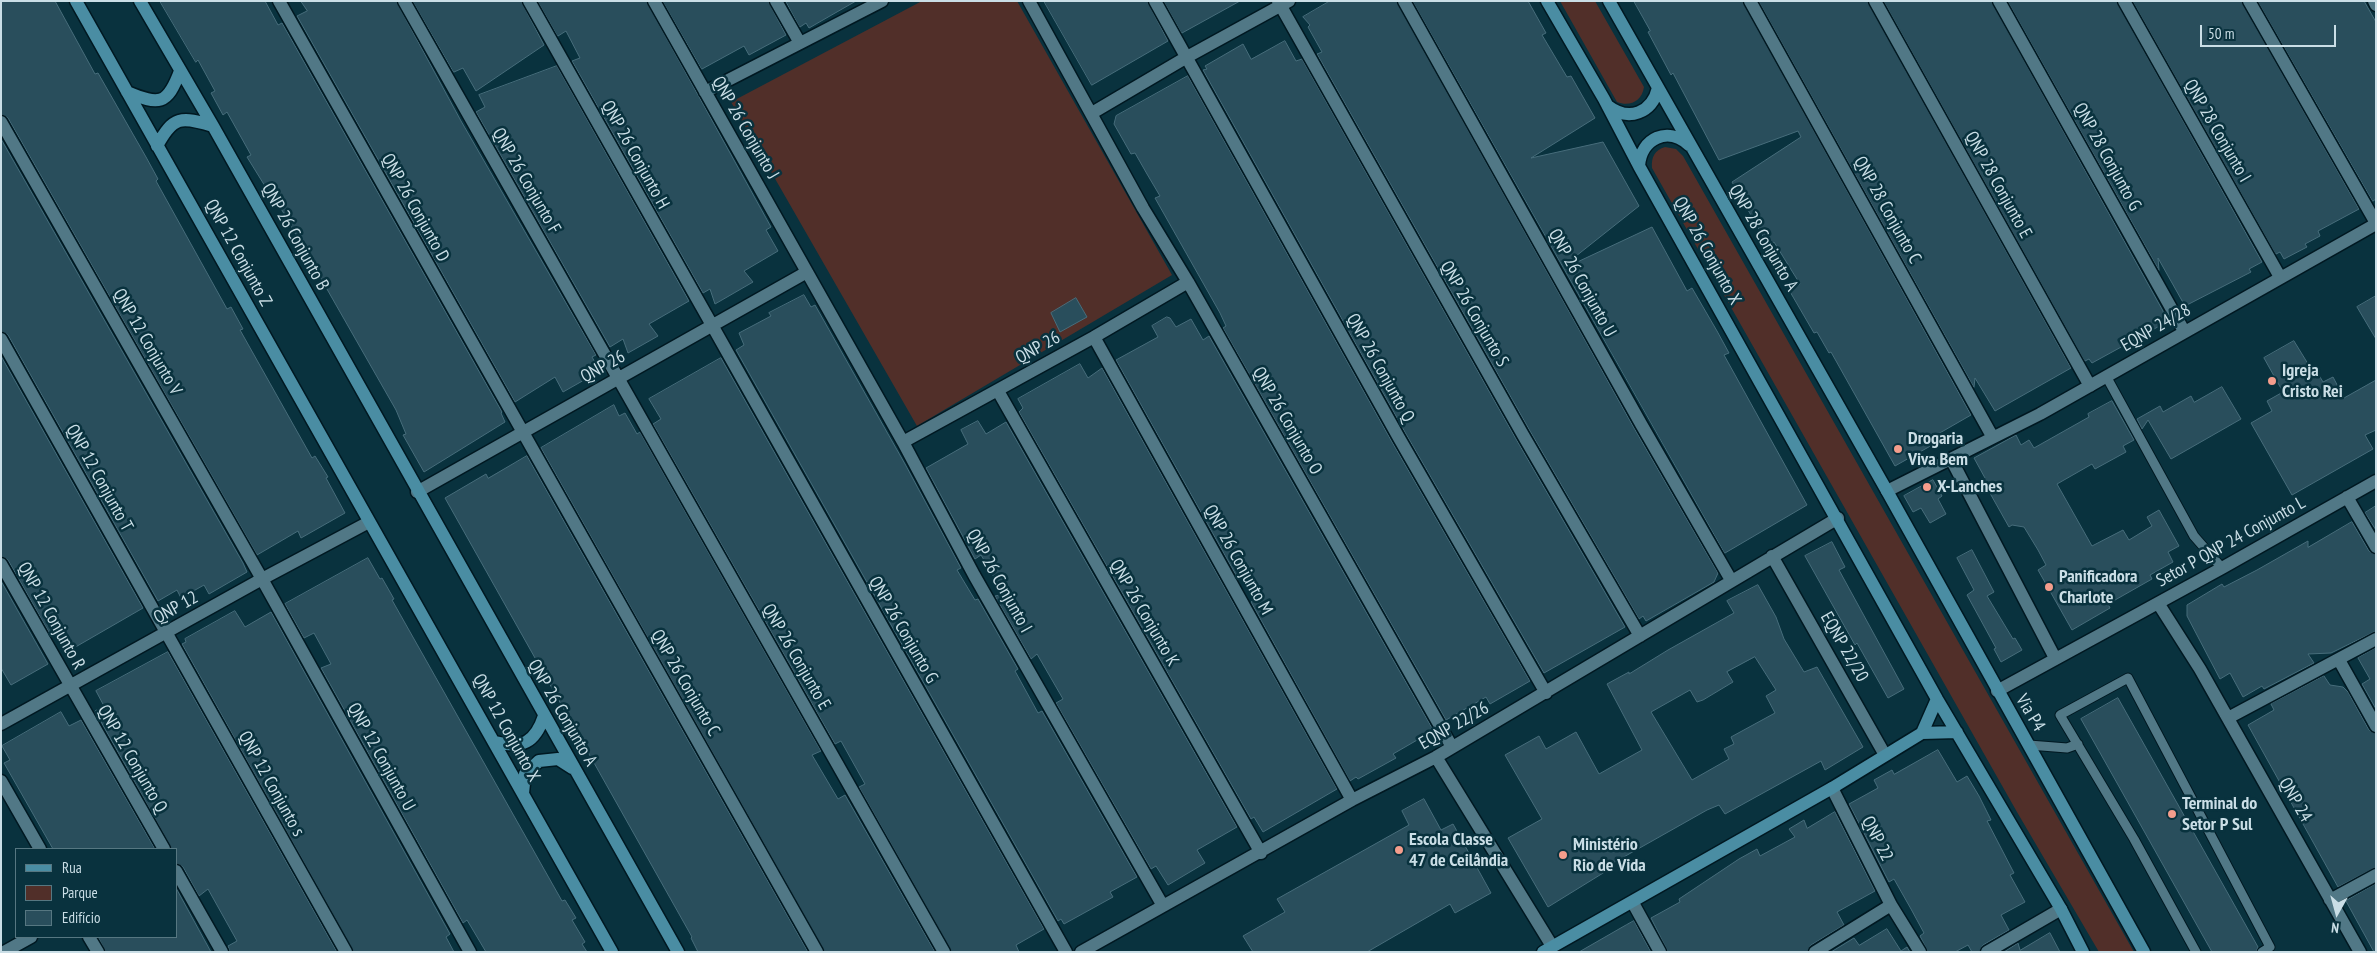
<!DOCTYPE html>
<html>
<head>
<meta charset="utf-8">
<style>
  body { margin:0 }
  #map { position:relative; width:2377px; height:953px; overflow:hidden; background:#09323e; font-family:"PT Sans Narrow",sans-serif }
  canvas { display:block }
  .frame { position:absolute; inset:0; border:2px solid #cadee6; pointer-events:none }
  .legend { position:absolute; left:15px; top:848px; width:162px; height:90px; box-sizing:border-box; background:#09323e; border:1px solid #567781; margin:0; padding:6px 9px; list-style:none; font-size:15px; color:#cadee6 }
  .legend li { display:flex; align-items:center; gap:10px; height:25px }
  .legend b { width:25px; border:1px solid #567781 }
  .north { position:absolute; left:2312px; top:888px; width:50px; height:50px; -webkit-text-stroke:4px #09323e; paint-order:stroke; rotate:187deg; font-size:14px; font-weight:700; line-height:20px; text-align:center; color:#cadee6 }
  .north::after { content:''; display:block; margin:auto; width:18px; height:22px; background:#cadee6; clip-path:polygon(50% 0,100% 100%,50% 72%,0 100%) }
  .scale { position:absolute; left:2200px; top:25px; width:136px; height:22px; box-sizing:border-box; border:2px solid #cadee6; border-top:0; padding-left:6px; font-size:15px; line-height:18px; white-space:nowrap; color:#cadee6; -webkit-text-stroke:4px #09323e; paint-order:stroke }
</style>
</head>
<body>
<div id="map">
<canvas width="2377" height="953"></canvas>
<div class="frame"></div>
<ul class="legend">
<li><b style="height:6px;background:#4a8da3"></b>Rua</li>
<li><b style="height:14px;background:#512f29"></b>Parque</li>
<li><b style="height:14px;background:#294e5c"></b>Edifício</li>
</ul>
<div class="north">N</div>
<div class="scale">50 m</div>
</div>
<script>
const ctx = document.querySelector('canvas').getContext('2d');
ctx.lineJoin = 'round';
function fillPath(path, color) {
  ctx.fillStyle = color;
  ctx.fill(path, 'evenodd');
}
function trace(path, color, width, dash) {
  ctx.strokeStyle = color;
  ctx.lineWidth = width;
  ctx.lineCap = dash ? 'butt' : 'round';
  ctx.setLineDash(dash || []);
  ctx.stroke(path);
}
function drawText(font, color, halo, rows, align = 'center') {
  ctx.font = font + ' "PT Sans Narrow",sans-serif';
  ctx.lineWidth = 5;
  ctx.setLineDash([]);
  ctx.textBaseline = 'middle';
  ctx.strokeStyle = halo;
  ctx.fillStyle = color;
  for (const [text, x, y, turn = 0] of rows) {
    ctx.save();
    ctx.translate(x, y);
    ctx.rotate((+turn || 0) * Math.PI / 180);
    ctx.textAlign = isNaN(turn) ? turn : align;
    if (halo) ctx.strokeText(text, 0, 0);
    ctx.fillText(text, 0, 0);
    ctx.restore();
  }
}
const green = new Path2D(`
  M922,1H1017L1172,275L917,426L731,102Z
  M1560,1H1595L1644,87C1642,101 1630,107 1617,102Z
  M1665,147L1676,149L1683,156L2134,952H2099L2017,812L1652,168C1651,157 1655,150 1665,147Z`);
const building = new Path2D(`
  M1,1H55L95,74L98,73L146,157L158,179L156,181L227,309L231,307L243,329L240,330L312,458L315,456L328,477L326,478L345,513L301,538L298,531L257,555L8,118L1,114Z
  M160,1H265L278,25L282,23L502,412L501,413L505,422L424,472L403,435L406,434L396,410L372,368L275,198L273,199L247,157L251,155L227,112L223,115L211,93L215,91L198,60L196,62Z
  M301,1H396L461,121L596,355L592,357L600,371L563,392L555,377L515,402L297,16L307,11Z
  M413,1H521L544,45L476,91L463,68L454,72Z
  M538,1H646L771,227L766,230L778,251L744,271L753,282L715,304L710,289L703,293L572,61L580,58L566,31L558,36Z
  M663,1H768L786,35L749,55L744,46L702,69Z
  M786,1H856L809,28L806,23L800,27Z
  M1044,1H1147L1168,41L1092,85Z
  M1164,1H1240L1182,33Z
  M1330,1H1396L1634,428L1718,573L1714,582L1646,621L1643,616L1639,619L1530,431L1317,54L1322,52L1308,27L1310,25L1303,17Z
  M1413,1H1528L1546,33L1542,35L1567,77L1571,76L1595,118L1531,158L1603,142L1639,206L1571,260L1573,264L1652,227L1687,291L1692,288L1717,331L1729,353L1724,355L1807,505L1725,553Z
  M1634,1H1742L1971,415L1931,438L1934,444L1895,466L1831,352L1829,353L1817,332L1814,333L1789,290L1800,284L1774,242L1768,245L1732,182L1801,137L1798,131L1719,160L1673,73L1671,75L1648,32L1650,31Z
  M1759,1H1867L2071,368L1995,411L1975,378L1974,387Z
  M1884,1H1991L2163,311L2165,323L2092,363L2089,359L2085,361Z
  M2008,1H2116L2262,262L2249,269L2251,272L2185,306L2158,258L2159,270Z
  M2133,1H2241L2359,209L2318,231L2320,236L2305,244L2307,247L2284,259L2280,252L2276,254Z
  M2258,1H2364L2376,22V199L2373,201Z
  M1285,41L1296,61L1302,59L1516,439L1625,627L1544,673L1406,434L1203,70L1207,69L1205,66L1243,44L1251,59Z
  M557,66L689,301L649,324L658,336L628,353L623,339L610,347L476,112L485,107L479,95Z
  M1188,76L1392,442L1530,681L1490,704L1486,697L1446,720L1223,328L1226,326L1220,313L1155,198L1160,196L1147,174L1135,153L1131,154L1114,124L1116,116Z
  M1,139L243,563L247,572L209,594L204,585L181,598L177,590L158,601L8,335L1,331Z
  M804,295L811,307L815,305L905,464L961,568L957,570L975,600L978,599L1018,669L1015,671L1038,713L1042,711L1137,877L1110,892L1113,897L1064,924L1061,919L1058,921L736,350L744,345L739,333L771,316L769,313Z
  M2376,296V339L2357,307Z
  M1076,298L1087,317L1060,332L1051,313Z
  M1167,317L1170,318L1176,327L1191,319L1203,340L1209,336L1432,728L1430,729L1431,732L1393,754L1396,758L1358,779L1356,777L1350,781L1251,602L1262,595L1245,568L1236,575L1116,360L1158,337L1152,326Z
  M2294,341L2313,372L2316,370L2323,382L2333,377L2344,398L2376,380V430L2365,435L2373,449L2292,495L2251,423L2272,411L2267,401L2283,392L2264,358Z
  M1,356L143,608L72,649L60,627L50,634L8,560L1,556Z
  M721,358L1044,929L1016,945L1019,952H952L859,787L865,784L841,741L835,744L653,424L661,419L649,399Z
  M1080,364L1088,378L1102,368L1337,789L1263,832L1254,817L1251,819L1019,412L1023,408L1018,399Z
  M2222,387L2241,419L2171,459L2148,420L2142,429L2137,419L2160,406L2163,412L2191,396L2194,402Z
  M2112,401L2134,440L2123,446L2126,452L2095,469L2092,464L2057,484L2092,546L2123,530L2129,540L2152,526L2147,517L2159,510L2179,546L2168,552L2173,562L2150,575L2152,579L2108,604L2110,608L2072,630L2038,570L2046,565L2038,550L2024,527L2012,525L2009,527L1982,479L1985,478L1974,458L2016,435L2021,445L2029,440L2034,448L2089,417L2088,414Z
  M614,405L619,416L625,413L637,434L640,432L821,751L812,755L838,799L845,795L935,952H825L541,448Z
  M978,421L986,434L1006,422L1237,827L1197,850L1205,863L1168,885L1156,866L1151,869L1056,703L1063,699L1037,654L1031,659L995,596L1004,594L981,555L975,559L926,468L968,444L961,430Z
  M527,456L808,952H698L691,938L692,937L445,498L486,474L488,478Z
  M1933,480L1942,496L1938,499L1946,514L1930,523L1921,508L1913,512L1904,496Z
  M2376,506V530L2365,513Z
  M2352,522L2369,551L2376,555V631L2331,653L2308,654L2314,663L2264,689L2262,686L2243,697L2230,673L2220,679L2187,616V605L2222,584L2224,587L2257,570L2308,541V547Z
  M1832,542L1845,567L1839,570L1904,689L1888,698L1857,643L1855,645L1805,556Z
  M1972,550L1994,592L1987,596L2013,639L2015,638L2022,650L2001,662L1994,649L1996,648L1967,595L1974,590L1957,558Z
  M368,558L380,579L382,578L394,599L392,600L549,878L562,901L565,900L576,918L572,920L585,942L582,944L587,952H486L467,920L463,923L321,668L331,664L314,633L304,638L285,604Z
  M1,581L48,664L11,685L1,668Z
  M1758,585L1776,617L1784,639L1804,672L1817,667L1863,747L1825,770L1821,761L1725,814L1719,805L1707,810L1606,867L1608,870L1548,907L1508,838L1542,819L1505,755L1539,736L1546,749L1576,732L1599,774L1642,750L1607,684L1629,672V674L1668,650L1734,613L1727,601ZM1755,657L1776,690L1766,696L1775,713L1731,737L1734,744L1724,749L1729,759L1692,780L1651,712L1690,690L1697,702L1703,700L1733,682L1727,672Z
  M235,611L245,627L271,612L450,934L446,937L454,952H354L182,644L186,642L185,639Z
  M2376,648V709L2362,684L2370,679L2358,658Z
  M168,652L337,952H230L228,946L237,941L208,889L199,896L183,867L176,863V849H172L95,711L104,706L96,691Z
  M2324,676L2330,685L2343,687L2348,692L2369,730L2376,734V867L2338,887L2248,725L2274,710L2271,704Z
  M2118,698L2258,947L2256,952H2212L2081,719Z
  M61,712L69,726L81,720L155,849H53L4,763L10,760L2,746Z
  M1938,750L1957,782L1967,776L1979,796L1991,820L1987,821L2014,873L2010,875L2025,902L2001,915L2009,930L1983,945L1979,952H1972L1968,945L1955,952H1928L1920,936L1924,933L1911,909L1894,879L1889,882L1849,804L1878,788L1874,780L1892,770L1894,774Z
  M1424,799L1441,830L1453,824L1491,893L1455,913L1450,904L1367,952H1253L1243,936L1285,912L1277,899L1409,825L1402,811Z
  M1835,812L1875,891L1837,912L1844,925L1811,945L1807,952H1668L1651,918L1680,902L1679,899L1739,859L1757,849L1760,856L1795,837L1789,829L1804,820L1807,828Z
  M2376,884V952H2374L2346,901Z
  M176,888L211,952H106L98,937H176Z
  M1634,921L1651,952H1579L1626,925Z
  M1887,929L1901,951L1907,947L1910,952H1831L1854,938L1859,945Z
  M2050,933L2060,952H2004L2018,943L2020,950Z`);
const lane = new Path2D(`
  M2106,376L2194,536L2222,568
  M2029,745L2067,748L2078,744
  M2196,952L2134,839L2060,715L2128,678L2270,947L2262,952`);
const street = new Path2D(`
  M279,1L817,952
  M404,1L944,952
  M529,1L1066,952
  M654,1L903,442L974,575L1163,906
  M776,1L800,43
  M1029,1L1143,208L1188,282L1452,747
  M1155,1L1399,438L1546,693
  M1278,1L1523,435L1640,636
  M1404,1L1641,424L1731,580
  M1750,1L1992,436
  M1875,1L2090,386
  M1999,1L2184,331
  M2124,1L2280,277
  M2249,1L2376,223
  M2374,1L2376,5
  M705,92L882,1
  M1092,113L1187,57L1289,1
  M1,122L262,579L470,952
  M1094,337L1352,800
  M1,339L346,952
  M998,391L1261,853
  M903,442L1094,337L1188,282
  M1951,459L2055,658
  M1887,491L2040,414L2376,224
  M417,492L807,272
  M2347,497L2376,547
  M1772,556L1885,755
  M1,564L164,849
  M2158,603L2200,669L2360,952
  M2339,660L2376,726
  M1997,691L2222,568L2376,481
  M2228,718L2376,639
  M1,724L262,579L369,522
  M1436,757L1552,946
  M1,781L40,849
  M1832,788L1891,905L1920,952
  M176,871L222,952
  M2330,900L2376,875
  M1633,903L1660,952
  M89,937L98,952
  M4,952L31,937
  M1081,952L1352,800L1436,757L1838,518
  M1815,952L1891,905
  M1987,952L2061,909`);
const secondary = new Path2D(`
  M76,1L612,952
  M140,1L213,126L678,952
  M1547,1L1604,99L1639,166L1937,699L2061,909L2083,952
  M1609,1L1887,491L2144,952
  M127,92C159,105 167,106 180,71
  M1608,106C1629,122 1652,113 1658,88
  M157,146C173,116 181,116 213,126
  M1639,166C1641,138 1668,126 1689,145
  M1922,733L1937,699
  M495,742C522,749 535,743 544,716
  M523,793L525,774L539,761L558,759L572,768
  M1543,952L1832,788L1922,733L1957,732`);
const markers = [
  [2272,381,5,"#f49d8c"],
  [1898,449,5,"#f49d8c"],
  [1927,487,5,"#f49d8c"],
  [2049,587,5,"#f49d8c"],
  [2172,814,5,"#f49d8c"],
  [1399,850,5,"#f49d8c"],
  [1563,855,5,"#f49d8c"]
];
const streetNames = [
  ["QNP 26 Conjunto J",745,128,60],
  ["QNP 28 Conjunto I",2217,131,60],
  ["QNP 26 Conjunto H",635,155,61],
  ["QNP 28 Conjunto G",2107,157,61],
  ["QNP 26 Conjunto F",526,181,60],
  ["QNP 28 Conjunto E",1998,185,61],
  ["QNP 26 Conjunto D",415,208,61],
  ["QNP 28 Conjunto C",1887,210,61],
  ["QNP 26 Conjunto B",295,237,61],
  ["QNP 28 Conjunto A",1763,238,60],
  ["QNP 26 Conjunto X",1707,251,61],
  ["QNP 12 Conjunto Z",238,253,61],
  ["QNP 26 Conjunto U",1582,283,61],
  ["QNP 26 Conjunto S",1474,314,60],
  ["EQNP 24/28",2156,328,-30],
  ["QNP 12 Conjunto V",147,342,60],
  ["QNP 26",1038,348,-29],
  ["QNP 26",603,367,-29],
  ["QNP 26 Conjunto Q",1380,368,61],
  ["QNP 26 Conjunto O",1287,421,60],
  ["QNP 12 Conjunto T",99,478,61],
  ["Setor P QNP 24 Conjunto L",2231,542,-29],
  ["QNP 26 Conjunto M",1238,560,61],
  ["QNP 26 Conjunto I",999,581,61],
  ["QNP 12",176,608,-29],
  ["QNP 26 Conjunto K",1144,613,60],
  ["QNP 12 Conjunto R",51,616,61],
  ["QNP 26 Conjunto G",903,630,60],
  ["EQNP 22/20",1844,647,60],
  ["QNP 26 Conjunto E",796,657,60],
  ["QNP 26 Conjunto C",685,683,60],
  ["QNP 26 Conjunto A",562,713,60],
  ["Via P4",2030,713,59],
  ["EQNP 22/26",1454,726,-30],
  ["QNP 12 Conjunto X",506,728,61],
  ["QNP 12 Conjunto U",381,757,61],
  ["QNP 12 Conjunto Q",132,759,60],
  ["QNP 12 Conjunto s",271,784,61],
  ["QNP 24",2295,800,60],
  ["QNP 22",1877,839,63]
];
const poiNames = [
  ["Igreja",2282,371],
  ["Cristo Rei",2282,392],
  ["Drogaria",1908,439],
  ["Viva Bem",1908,460],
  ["X-Lanches",1937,487],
  ["Panificadora",2059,577],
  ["Charlote",2059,598],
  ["Terminal do",2182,804],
  ["Setor P Sul",2182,825],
  ["Escola Classe",1409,840],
  ["47 de Ceilândia",1409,861],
  ["Ministério",1573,845],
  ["Rio de Vida",1573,866]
];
fillPath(green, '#512f29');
fillPath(building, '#294e5c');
trace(building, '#476d7b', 1);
trace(lane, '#001821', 11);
trace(street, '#001821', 15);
trace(secondary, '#001821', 15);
trace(lane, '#517886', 9);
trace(street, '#517886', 12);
trace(secondary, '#4a8da3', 12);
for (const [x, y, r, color] of markers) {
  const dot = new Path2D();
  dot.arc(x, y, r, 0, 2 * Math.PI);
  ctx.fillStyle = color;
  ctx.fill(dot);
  trace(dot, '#09323e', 2);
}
drawText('18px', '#cadee6', '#09323e', streetNames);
drawText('bold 18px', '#cadee6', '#09323e', poiNames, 'left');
</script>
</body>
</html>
